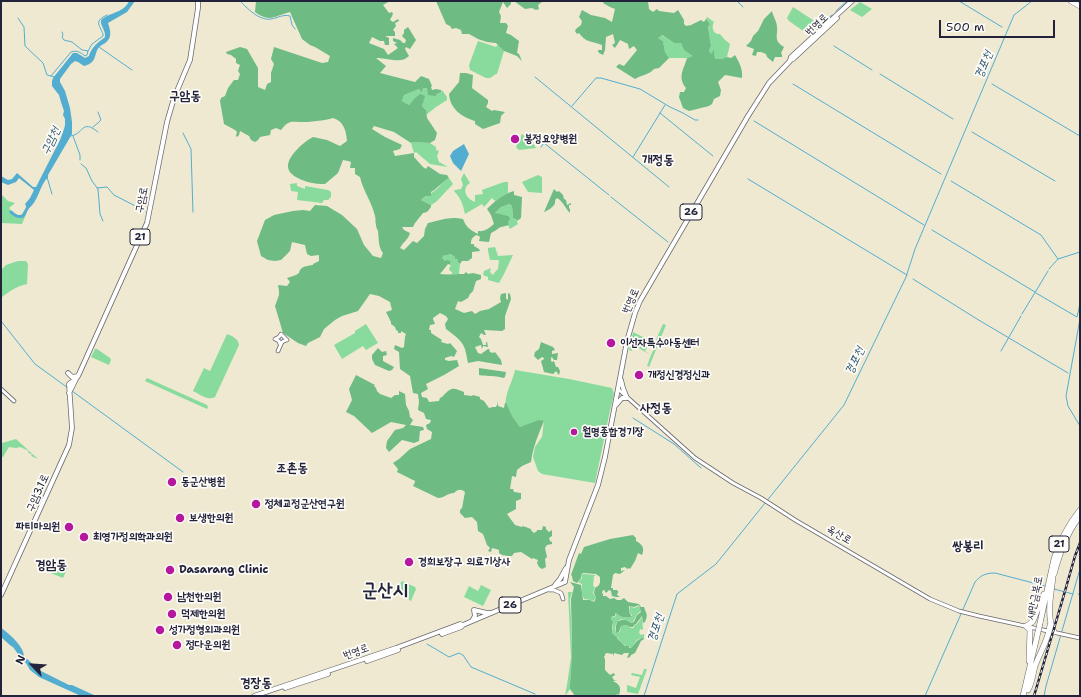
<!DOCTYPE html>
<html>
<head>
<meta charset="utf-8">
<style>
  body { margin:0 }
  #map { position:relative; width:1081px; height:697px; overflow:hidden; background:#eee9d0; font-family:"Shantell Sans",sans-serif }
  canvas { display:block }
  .frame { position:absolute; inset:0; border:2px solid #22223b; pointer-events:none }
  .north { position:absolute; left:12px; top:645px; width:40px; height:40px; -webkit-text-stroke:3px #fdfcf7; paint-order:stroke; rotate:295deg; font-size:11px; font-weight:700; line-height:16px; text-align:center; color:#22223b }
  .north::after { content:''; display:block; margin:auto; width:14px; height:18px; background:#22223b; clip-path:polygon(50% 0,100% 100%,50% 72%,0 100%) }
  .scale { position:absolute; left:939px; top:20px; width:116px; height:18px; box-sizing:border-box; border:2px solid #22223b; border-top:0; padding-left:5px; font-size:12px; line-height:14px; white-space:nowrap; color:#22223b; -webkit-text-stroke:3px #fdfcf7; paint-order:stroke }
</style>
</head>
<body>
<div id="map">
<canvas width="1081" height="697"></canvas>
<div class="frame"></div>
<div class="north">N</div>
<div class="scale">500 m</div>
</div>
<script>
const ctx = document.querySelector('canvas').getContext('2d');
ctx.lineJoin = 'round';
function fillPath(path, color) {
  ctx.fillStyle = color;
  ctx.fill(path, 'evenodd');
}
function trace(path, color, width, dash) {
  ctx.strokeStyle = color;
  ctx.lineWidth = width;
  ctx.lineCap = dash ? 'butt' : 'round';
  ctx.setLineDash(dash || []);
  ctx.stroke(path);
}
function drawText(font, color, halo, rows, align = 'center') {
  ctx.font = font + ' "Shantell Sans","Poor Story",sans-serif';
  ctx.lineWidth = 3.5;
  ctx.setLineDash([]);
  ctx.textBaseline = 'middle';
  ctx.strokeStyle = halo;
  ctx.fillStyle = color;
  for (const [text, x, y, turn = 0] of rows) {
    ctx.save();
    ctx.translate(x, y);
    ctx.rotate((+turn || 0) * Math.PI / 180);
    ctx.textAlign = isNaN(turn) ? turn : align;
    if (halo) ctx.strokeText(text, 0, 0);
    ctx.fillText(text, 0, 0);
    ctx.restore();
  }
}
const green = new Path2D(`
  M860,2L872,9L862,17L850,10Z
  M793,7L819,24L820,25L809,35L789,21L787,18Z
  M707,17L714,22C711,27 713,35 720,34L724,39L730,44L727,57L721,59H715L714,51L711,54L709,50L711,46L708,27L710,24L706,19Z
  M661,35L674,43H681L684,50L694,56L687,58H669L665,52L663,41L658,38Z
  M478,41L496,47L498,44L504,51L497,74H496L490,78H486L470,70L469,65Z
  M423,88H428L436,96L437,94L441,92L442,90L447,97V100L436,107L426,115V110L422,106L424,96L413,100L409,105L402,101L404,95L419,89L422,93Z
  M522,134L532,142L536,148L519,150L516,147Z
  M413,142L430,143L436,147V150L439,151L437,156L439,162L448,167L430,164L416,152L414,153L411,143Z
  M464,173L470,183C461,188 466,199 475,202V195L483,194L482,190L504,182H508V193L495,201L492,198L484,207L482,204L465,214C463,205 461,198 454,191L455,190L461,189L463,185L461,179Z
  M538,175L542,177V193L528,192L522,182Z
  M449,178L453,184L436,202L431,205L421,200C426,196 432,193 437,189C441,185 443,181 449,178Z
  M297,183V186L305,189V186L328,190L331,192V197L328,200H324L322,203L297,200L298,192L291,191L290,184Z
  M1,194L8,201L15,203L9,208L16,215H21L26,210L27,212L22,224L1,223Z
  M508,204L512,206L513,218L516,219L518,224L510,229L508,225L510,224L508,223L509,220L495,213L501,207Z
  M495,247L498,256L513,255L504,274L499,283L488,280V277L483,275L484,271L491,268L490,272L493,275L495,272L498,269L499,260H490L488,251V248Z
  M449,254L455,257L460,264L459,274H452V272L449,270V269L451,265V263L443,260L442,258L444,255Z
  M18,261H26L28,264L27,284C17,286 10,291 2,297H1V270L6,265Z
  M366,324L378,343L366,350L363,346L342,359L334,345L355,333V331Z
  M663,324L666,325L649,367L647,366L651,355L633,345L632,351L629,350L633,332L651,341L645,351L651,355L657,343L656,340Z
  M227,334C232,336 238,338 239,345L215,397C208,401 199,394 193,391L204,368L210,371Z
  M95,349H97L110,358L111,360L109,365L91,357Z
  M515,370L569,379L612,388L614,394L609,415L595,483L542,474L538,471L533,457L535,447L542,437L544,421L520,427C516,421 510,415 507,408C502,399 513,381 515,370Z
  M147,378L207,405L208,407L207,409L145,381Z
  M16,439L38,459L31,456L32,454L28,453L29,451L20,447L16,448L9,447L3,457H2V443Z
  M52,559L68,567L63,578L46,571L51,560Z
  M583,574L596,575L594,576L593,586L595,587L593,593L596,598L593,601L591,600L584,599L582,594V584L578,582L582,578L581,575Z
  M402,581L415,587L416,589L411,601L409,600L407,592L403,591L398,594L401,588L399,586Z
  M481,585L491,590L483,606L464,597L469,586L478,591Z
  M568,592H572L570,599L572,645L571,672L570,689L565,696L567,685L571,658Z
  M630,606L634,608L639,606L641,611L637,614L633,622L631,623C621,615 613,621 616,633L620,632L621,626L626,625L631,628H634V626L638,623L642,617L643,630L640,629L639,633L641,635L644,634V638L643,637L637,640L631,648H630L629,646H626C620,642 618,636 612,633L613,622L611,619L612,616L615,617L616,615L615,614L616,613C621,618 626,618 632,617V615L629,612Z
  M644,669H647L638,694L627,692V685L636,688L640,677L631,675L632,673L642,675Z`);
const forest = new Path2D(`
  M256,1H390L383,5L389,13L392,12L393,14L390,20L393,22L398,19L399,21L395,23L396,26L393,30L395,32V36H385L389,38V45H385L384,41H380L372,37L369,43L384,49L388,55L398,48L394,44L397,43L393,41V38L400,40L403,43H405L406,40L402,36L404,33V30L408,27L416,40L410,49L406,47L405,49L409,56C400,65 387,57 376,58L386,66L380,73L415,82L421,76L429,79L432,86L431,87L432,90L436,89L441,90V92L437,94L436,96L428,95L427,88H423L422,93L419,89L404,95L402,101L409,105L413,100L420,94L425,96L422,106L426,110L427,118L437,133L435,140L430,143L413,142L411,143L394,132L374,126L372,129L385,137L402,145L400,149L393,151L395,156L414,153V157L423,167L426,169L428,166L440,174L447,175L449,178C442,182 438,188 431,192V196H426L421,200L431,205V207L427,212L423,213L415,223L413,227H402L404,230L410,233C408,240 403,242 400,248L404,250L413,241L417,243L424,236L425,229L428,223C441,220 450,216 463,219C466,227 470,230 478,234V231C485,232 489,228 494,224L491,215L487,209C495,201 503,194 514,191V195L522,197L521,218L517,221L516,219L513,218L512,206L509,204L501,207L495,213L508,216L510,218L508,223L510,224C507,226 504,226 501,227C498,228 496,231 491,233L489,242L479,241L480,237L479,236L476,235C472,238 471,239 471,244H474V246L479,249L480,251L472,252V258L468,261H462L460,264L458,262L457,259H455V257L450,254L447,255H444L442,258L445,261L447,260L450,261L451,265L448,264L440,274C448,275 455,274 464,274L466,272L468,274L473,273L481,275V279L476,281L473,291L470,294L468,298L461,302L458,301L455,309L464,313L472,311L475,314L480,311L489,309L501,302L500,298L501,294L506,293V298L507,300L508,299V293L510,294L511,299L505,316V329L502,331L484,330L486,335H484L481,333L479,337L481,339L483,345H486V342H487L488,347L483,346L482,349L481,345L475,347L478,353L481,354L488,349H489L490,352L493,353L495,352L501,360L502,365L478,361L468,363C467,359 467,357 466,353C464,341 455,336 446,329L445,324L448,319L446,316L440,313L433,318V319L435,324L430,325L429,330H431V333L442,340L441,342L448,344L450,343L457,351L454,357L451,356L445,358V360L449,361L457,360L459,366L444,375L426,384L428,389L421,393L422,397L427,398L429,402L439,401C441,396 438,400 443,396C451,387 453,387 464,392V395L472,396L473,395L480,397V399L484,401L489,408L493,407H496L498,403L497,401L498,402V406L504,408L505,403H506L512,416L520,427L539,420L544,421C538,435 533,447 531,462L522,466L517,470L516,477L512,476L510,489H513L514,492L521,493V499L516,501V509L507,514L515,525L522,527L523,526L525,527H526L528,528L531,529V530L534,533L537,531V530H542L543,526L546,527V529L549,532L552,530V536L549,538L550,541L552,542V544L547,545L545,548L547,557L545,559L546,567L542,569L539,567L537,563L538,560L533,558L532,559L521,552L514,553L512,556C506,556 503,556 499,553V550L496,549L492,548L491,552L488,551L490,548L487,545L483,534L478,531L477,522L472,517L465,518L460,513V510L462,508L465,492C461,489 458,489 454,493C448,493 444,498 438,498L413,486L415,482V481L397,472L398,469L393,463L399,459L410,449L431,439L432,432L427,429L426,425L430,423L431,420L426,419L424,413L418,410L419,402L418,394L413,393L410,376L400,369L399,352L394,349L395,345L402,348L404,347L405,337L406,334L401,331V333H398V331L396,330L395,327L391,324V322L386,312L392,310L390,302L379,296L370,294L358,311L342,316L335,320L324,329L320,337L308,343L306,346L298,343L283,333L275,306L279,295V291L278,285L287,286L290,282L287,278L296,275L299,273C300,266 307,266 313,265V264L319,261V255L311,256L307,254L305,245L292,242L290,251L281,260L275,261L268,260L261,256L257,241L265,220L274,215L293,211L303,210L310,211L315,205L327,206L342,215L357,229L364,245L373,256L381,258L383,253C378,247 379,239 378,231C377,229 376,227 376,225C375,222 376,219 375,216C372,202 363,191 360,177L355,174V168H350L351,162L348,161L343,160L338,173L325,184C315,185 289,179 288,167C287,156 305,141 313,137L327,140L340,146L347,141C346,131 344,121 333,118C328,120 310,122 304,122C292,122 289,119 281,130L276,128L271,130L270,135L260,137L258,140L255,142L251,140L249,136L240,131L239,135L237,137L236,136L237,132L235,130L224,124L220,101L221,98L225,96L228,88L234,80H238L240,74L238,71L240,65L236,63V59L231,55L227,54L226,52L240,47L247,49L258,68V87L265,90L267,84L271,82V73L274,64L271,59L274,47L322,63L328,62L330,56L315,47L310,45L302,39L290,12C274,16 270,23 255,12Z
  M436,1H511V4L507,8L503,2L499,12L501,16L500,23H506L508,26L506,33L511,35L519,41L517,53L519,54L522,61L517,56L504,51L496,43L487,42L478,39L469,34H462L461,30L456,28L452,29L450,26L446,24Z
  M514,1H543L538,5L539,9L536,10L532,8L525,9Z
  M604,1H648L649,9L653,12L657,9L659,11L674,13L678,10L684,20V24L686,26L691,25L701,20L704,22L706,19L710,24L708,27L711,46L709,50L711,54L714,50L715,59H721L727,57L731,58L735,55C739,62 743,69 742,78L725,75L718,82L721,90L720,96L714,99L712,104L709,106L689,111L683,108L679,97L680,92H684L686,88C677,77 684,69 687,58L693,56L684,50L681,43H674L662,35L658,38L663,41L665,52L669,58L659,68L654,69C649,75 641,75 635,79L616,67L619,64L624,66L637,50L634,46L629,49L628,44L620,40L615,48L612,45L615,43L613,34L606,37L605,50L603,55L599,53L598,51V50H602V45C592,41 586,43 579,33L577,34L575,31L576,29L581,25L582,21L579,17L582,10L591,15L605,18L612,22L615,9L610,7L603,3Z
  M772,11C773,16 777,22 777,27C778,36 773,40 784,47L781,53L782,55V57H775L773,62L767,57L766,54L761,52H757L756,56L752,55L754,49L746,46L751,41L753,36L758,31L764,19Z
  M460,73H466L473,75L472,88L488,100V103L486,107L492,111L494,110L505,112L501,116L500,123L483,129L475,124V121C462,117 450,109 449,94L459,82Z
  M554,189L557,192L559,191L563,195L564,199L566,200L567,205L571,203V205H569V208L570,209V213C565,208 563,201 557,198C555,199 555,201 555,203C554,207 547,211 544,212Z
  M541,342L553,347L555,350L552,351V354L558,353L557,360H554L552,357L551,358V361L552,362L554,361L556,367H558L560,371L559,375L558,374L556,371L553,374L544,372L541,361L544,359V358L542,357L538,360L534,356L535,352L539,349Z
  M378,348L382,352L386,351L387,355L383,356V361L394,367L392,370L389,371L375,365L372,359V355Z
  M479,368L506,372L505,377L503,378C494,375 488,377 479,375Z
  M356,375L375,385L374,386L376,388L377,391L380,394L391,398L395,395H399V391L405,394L406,405L409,411L410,417L413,420L410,425L423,427L424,430L420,431L419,441L414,443L402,440L389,452L386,448L387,441L395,430L403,428L406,425L391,422L372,433L354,416L346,412L352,400L349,389Z
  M633,535L636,538V541C642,544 645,548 642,555L638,553L635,561L630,569L629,568L627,569L625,567L621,568V571L625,570L620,574L615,573L613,575L611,588H613V590H617L619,593L618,592L617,595L620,597H616L612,596L611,591L609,590L606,593L604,590H603L602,593L603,594V596H606L610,599L614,598L617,600H621L624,598L628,602L639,604L641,607H644C647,616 648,614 645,622L643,623L642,616L636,624L634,625L633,627H630L626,625L621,626L619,632L616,633V626L617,622C623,619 625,619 631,623L634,622L637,615L641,612L639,605L634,607L629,606V612L632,617C626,618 621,618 616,613L615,614V616H612L611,619L613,622L612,627V633L617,637V638L625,646H629V648H631L637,641L643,637L644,639L641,641L635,653L631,655L630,657L627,658L629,653H624L622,655L614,653V656L613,654L606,653L604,657L605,659V670L610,675L614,673L615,675L612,677L614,680H617L613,681C619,684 622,687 619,695L617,694L616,696H575L570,689V684L571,672L572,645L571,599L574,587L570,582L581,585L583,600H590L594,602L596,598L594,593L595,588C601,585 600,582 600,577L596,574L583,573L581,575V578L577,583L573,581L572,576L571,575L579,553L581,554L584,547L610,539Z`);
const water = new Path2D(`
  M129,1H135L127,12L108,23C109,27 111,31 110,36C109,42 103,44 99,47C95,52 96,58 92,62C90,64 87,65 84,66L78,62L75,61L71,64L60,79V82L65,91L70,108L72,122V134L48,175V177C39,186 39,201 28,209L27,208L25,204L30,198L34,190L19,178L16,182L8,185L1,182V176L8,180L12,179L17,173L33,187H36L60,140L64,129L65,125V119L63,115L64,111L61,102L59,95L52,86V81L53,78L73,53H77L85,58L89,56C92,46 98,43 105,37C106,30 100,26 101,20C110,12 124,13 129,1Z
  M464,144L469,154L461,171L453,163L450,156L453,151Z
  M1,628C9,633 24,647 24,656L39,670L69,685H72L96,696H81L39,677L30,670L26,663L23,661L13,647L11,646L1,637Z`);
const stream = new Path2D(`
  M240,1C247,8 259,21 271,19C278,18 283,14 290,16L292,25L295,29
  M737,1L743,7
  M959,1L1002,27
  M836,11L847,1
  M18,18L24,27L25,46L43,63L47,75L55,77
  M826,20L832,15
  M834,46L872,70
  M99,47L132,70
  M88,51L92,44L103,36V34C99,24 94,21 107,15
  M880,74L953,119
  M51,76L71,52C77,50 80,52 85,56L87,55L88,51L82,50L72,42L64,40L62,37L63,35L62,32
  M535,77L669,187
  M793,84L941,174
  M992,84L1080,136
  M572,106L596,78H601L640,89L670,107L683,113L695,120H698
  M660,113L713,156
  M754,121L924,225
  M93,127L99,122L101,120L98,112
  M972,132L1055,181
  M183,133L191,149L193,212
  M70,136C84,135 81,118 98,132
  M73,136L80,155V160
  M541,147L544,143L609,195
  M633,157L665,105
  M81,164L86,168L92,181L98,189L100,214L103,221
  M47,177L52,194
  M748,179L907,275
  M951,181L1041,235L1058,259L1080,252
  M97,188L107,187L114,195L145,211
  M611,197L668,242
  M932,230L1035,292
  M1049,269L1058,259
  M913,279L977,319L1068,373
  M1036,293L1077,317L1080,304
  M1022,314L1048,271
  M1080,319L1066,396L1068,406L1080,426
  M1,321L35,364L68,388
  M1001,351L1021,316
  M72,391L183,472
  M633,418L674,444L701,468
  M1054,589L1073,594
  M1078,594L1080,595
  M427,644L449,657L459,653L463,655L471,667L535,694
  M644,696L677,594L716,564L844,405L906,277L915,249L1014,15L1032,1
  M925,696L975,582C981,575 986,573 995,573L1045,586
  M1044,696L1046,686L1080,569`);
const river = new Path2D(`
  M11,212C14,215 18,218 23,216L29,205`);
const secondary = new Path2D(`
  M280,344L279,341L275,339L279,337L281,334L287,340
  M278,351L282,342L286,340
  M1,389L14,401
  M618,389L695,458L733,483L761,498L795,520L930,599L959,611L979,616L1080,638
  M549,590H554L561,593L563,599`);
const primary = new Path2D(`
  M790,60L793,59L837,18
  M68,373L72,377L78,376
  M69,393L76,379
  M615,406L622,398H627L623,388L621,380
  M555,585L560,579L566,568
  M1,595L69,445L72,428L69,384L76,379L79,374L147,223L167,122L174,98L190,60L198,8V1
  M472,621L475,616L474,610L487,613H491
  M442,634L461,627L463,625
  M367,661L398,650
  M285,688L328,674
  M254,696L396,648L460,624L463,625L470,622L565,582L569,560L598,485L605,457L627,341L635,313L640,301L748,116L769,83L790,61L791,57L852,1`);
const highway = new Path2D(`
  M1071,1L1080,6
  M1054,574C1060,553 1066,534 1080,516
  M1040,623L1054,559C1060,540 1068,525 1080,510
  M1026,626L1030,630L1029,661
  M1027,626L1033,621L1044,594
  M1049,634L1054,632C1046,616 1051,595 1053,577
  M1028,690C1032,683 1033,674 1035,666C1040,652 1049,639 1050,625
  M1023,696L1038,632`);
const rail = new Path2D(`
  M1034,696L1063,598L1075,556L1080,543`);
const highwayBridge = new Path2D(`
  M1038,632L1040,623`);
const markers = [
  [515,139,5,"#b5179e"],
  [611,343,5,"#b5179e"],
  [639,375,5,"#b5179e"],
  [574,432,4,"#b5179e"],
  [172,482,5,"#b5179e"],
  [256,504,5,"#b5179e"],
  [180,518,5,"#b5179e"],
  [69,527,5,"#b5179e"],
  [84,537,5,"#b5179e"],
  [409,562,5,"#b5179e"],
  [170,570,5,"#b5179e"],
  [168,597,5,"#b5179e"],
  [172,614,5,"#b5179e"],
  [160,630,5,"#b5179e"],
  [177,645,5,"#b5179e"]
];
const shields = [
  [691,212,22],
  [140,237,20],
  [1059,544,20],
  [510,605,22]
];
const shieldNames = [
  ["26",691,212],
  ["21",140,237],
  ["21",1059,544],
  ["26",510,605]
];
const streetNames = [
  ["번영로",817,25,-43],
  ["구암로",142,200,-79],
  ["번영로",631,301,-66],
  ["구암3.1로",38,493,-66],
  ["옥산로",839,535,30],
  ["새만금북로",1035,598,-78],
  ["번영로",356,652,-19]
];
const poiNames = [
  ["봉정요양병원",524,139],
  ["이선자특수아동센터",620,343],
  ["개정신경정신과",648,375],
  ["월명종합경기장",582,432],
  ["동군산병원",181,482],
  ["정체교정군산연구원",265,504],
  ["보생한의원",189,518],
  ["파티마의원",60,527,"right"],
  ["최영가정의학과의원",93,537],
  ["경희보장구 의료기상사",418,562],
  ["Dasarang Clinic",179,570],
  ["남천한의원",177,597],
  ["덕제한의원",181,614],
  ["성가정형외과의원",169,630],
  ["정다운의원",186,645]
];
const waterNames = [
  ["경포천",984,65,-67],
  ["구암천",51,141,-65],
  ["경포천",855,361,-64],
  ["경포천",656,628,-72]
];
const quarterNames = [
  ["구암동",185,97],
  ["개정동",658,161],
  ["사정동",656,409],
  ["조촌동",292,469],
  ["쌍봉리",968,547],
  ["경암동",51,566],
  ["경장동",256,684]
];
const townNames = [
  ["군산시",385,591]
];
fillPath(green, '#88db9c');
fillPath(forest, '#6ebb84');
fillPath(water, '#53add0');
trace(stream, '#53add0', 1);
trace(river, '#53add0', 3);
trace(secondary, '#69686f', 4.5);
trace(primary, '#69686f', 5.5);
trace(highway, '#69686f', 6);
trace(secondary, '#fff', 3);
trace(primary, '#fff', 4);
trace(highway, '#fff', 5);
trace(rail, '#22223b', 2.5);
trace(rail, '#fdfcf7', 1, [3]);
trace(highwayBridge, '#69686f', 6, []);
trace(highwayBridge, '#fff', 5);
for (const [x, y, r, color] of markers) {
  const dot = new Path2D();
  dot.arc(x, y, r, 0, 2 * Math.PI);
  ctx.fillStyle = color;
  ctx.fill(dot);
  trace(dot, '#fdfcf7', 1.5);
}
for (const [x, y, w] of shields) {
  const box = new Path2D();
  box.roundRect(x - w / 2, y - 8, w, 16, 3);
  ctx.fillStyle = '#fdfcf7';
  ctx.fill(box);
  trace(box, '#22223b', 1);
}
drawText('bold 10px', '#22223b', null, shieldNames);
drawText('11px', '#22223b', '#fdfcf7', streetNames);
drawText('bold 11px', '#22223b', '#fdfcf7', poiNames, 'left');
drawText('italic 12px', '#365a77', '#fdfcf7', waterNames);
drawText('bold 13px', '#22223b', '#fdfcf7', quarterNames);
drawText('bold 19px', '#22223b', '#fdfcf7', townNames);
</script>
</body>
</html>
